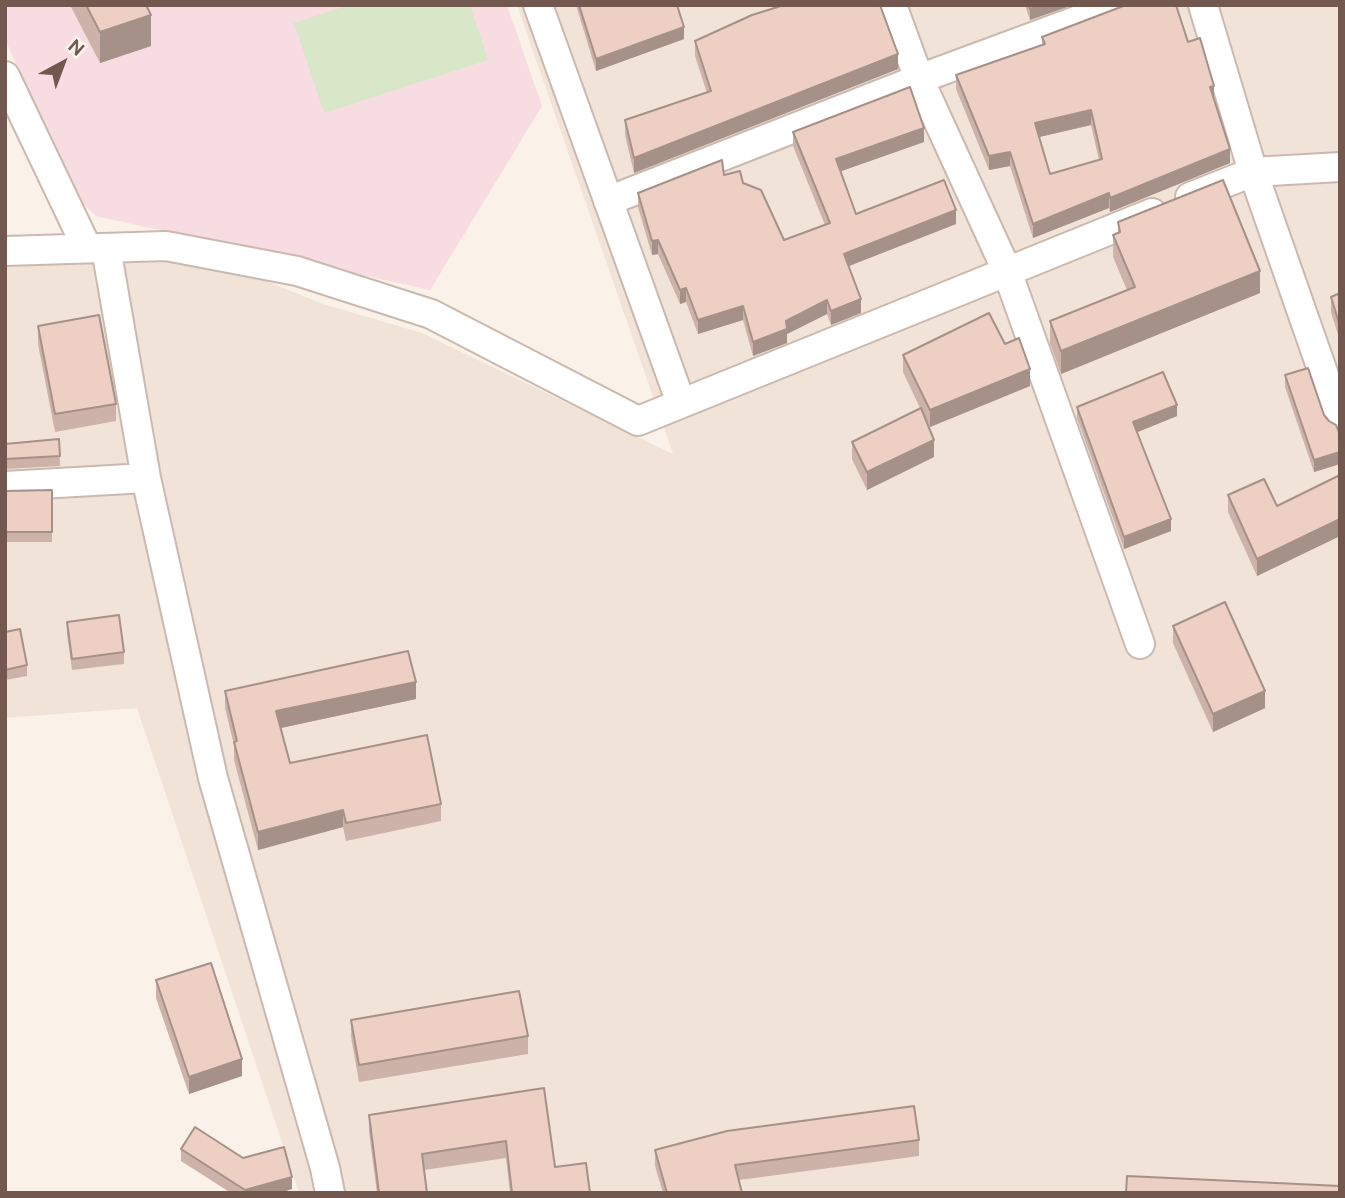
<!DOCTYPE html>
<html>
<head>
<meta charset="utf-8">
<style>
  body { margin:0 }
  #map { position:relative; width:1345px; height:1198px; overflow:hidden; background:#faf1e8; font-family:Ubuntu,sans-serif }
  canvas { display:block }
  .frame { position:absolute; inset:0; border:7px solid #72584f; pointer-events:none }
  .north { position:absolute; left:28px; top:28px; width:70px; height:70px; -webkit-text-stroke:5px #fdf6ee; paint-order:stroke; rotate:41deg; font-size:19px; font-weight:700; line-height:28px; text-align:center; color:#72584f }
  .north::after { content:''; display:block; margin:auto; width:24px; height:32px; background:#72584f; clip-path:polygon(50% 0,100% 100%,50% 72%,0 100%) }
</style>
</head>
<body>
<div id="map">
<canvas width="1345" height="1198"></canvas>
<div class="frame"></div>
<div class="north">N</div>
</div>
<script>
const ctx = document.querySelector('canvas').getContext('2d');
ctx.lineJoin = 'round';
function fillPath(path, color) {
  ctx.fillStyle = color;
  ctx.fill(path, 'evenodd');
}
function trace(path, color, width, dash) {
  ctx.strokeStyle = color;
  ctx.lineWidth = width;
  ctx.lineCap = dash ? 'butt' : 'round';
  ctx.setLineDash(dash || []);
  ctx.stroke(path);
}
const residential = new Path2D(`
  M517,5H1340V1193H299L137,708L5,718V254L60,249L239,270L323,304L422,333L673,454Z`);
const medical = new Path2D(`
  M5,5H507L542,106L430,290L96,216L72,193L5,39Z`);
const green = new Path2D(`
  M349,5H470L488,60L324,113L294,23Z`);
const street = new Path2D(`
  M538,5L681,403
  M892,5L919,79L1007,271L1140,644
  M1203,5L1253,172L1340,421
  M5,76L87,248
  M1190,197L1253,172L1340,167
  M608,201L919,79L1119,5
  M106,248L146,478L213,778L325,1168L330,1193
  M5,251L166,246L297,271L431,314L638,421L1152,213
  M5,486L146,478`);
const wall = new Path2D(`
  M70,5H146L151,46L100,63Z
  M576,5H677L684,39L596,71Z
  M1025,5H1067V7L1030,20Z
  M1042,37L1188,42L1214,99L1230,163L1110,212L1109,208L1033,238L1010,166L989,170L956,89V75L1042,45ZM1091,125L1099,160L1050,174L1039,137Z
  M695,41L898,69L634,173L625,135V120L707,93L695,56Z
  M793,132L924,142L841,171L856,214L956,224L849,266L861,313L831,325L827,314L787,334V343L753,356L743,320L698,334L686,302L680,304L658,254L652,255L638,207V193L724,175L743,183L784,240L825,225L793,146Z
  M1118,222L1260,293L1061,374L1050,343V321L1127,290L1113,257V235L1118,233Z
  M1340,293V341L1331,312V297Z
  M38,326L116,404V421L55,432L38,344Z
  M1005,344L1030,386L930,427L924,415L934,457L867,490L852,459V442L920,408L903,372V355Z
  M1285,375L1324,415L1340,435V464L1314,472L1285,387Z
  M1077,407L1177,416L1137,432L1171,531L1124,549L1077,418Z
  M59,439L60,466L5,469V444Z
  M1340,475V536L1257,576L1228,512V495L1277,506Z
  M52,490V542H5V491Z
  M67,622L124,652V664L72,670L67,634Z
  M1173,626L1265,708L1213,732L1173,643Z
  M5,632L27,665V676L5,680Z
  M225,691L416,699L281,728L290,763L441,804V821L346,841L343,827L258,850L234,760V745L225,708Z
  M156,980L242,1076L189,1094L156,998Z
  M351,1020L528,1036V1054L359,1082L351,1037Z
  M544,1088L555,1167L590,1193H510L506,1158L424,1170L427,1193H377L369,1132V1115Z
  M919,1140V1156L739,1180L742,1193H663L655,1166V1150Z
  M181,1149L292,1189L279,1193H231L181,1161Z`);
const shadedWall = new Path2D(`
  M1041,5H1067V7L1030,20V9Z
  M151,15V46L100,63V32Z
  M684,27V39L596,71V59Z
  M898,54V69L634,173V158Z
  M1214,86V100L1210,87Z
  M1091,110V125L1035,138V123Z
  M924,128V142L836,173V159Z
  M1230,149V163L1110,212V198Z
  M1010,152V166L989,170V156Z
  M1109,193V208L1033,238V224Z
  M956,210V224L844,268V254Z
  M658,240V254L652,255V241Z
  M1260,271V293L1061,374V351Z
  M686,288V302L680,304V290Z
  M861,299V313L831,325V311Z
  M827,300V314L787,334V343L753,356V342L786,321Z
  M743,306V320L698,334V320Z
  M1030,369V386L930,427V410Z
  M1177,405V416L1133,434V422Z
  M934,440V457L867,490V472Z
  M1340,452V464L1314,472V460Z
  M1171,519V531L1124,549V537Z
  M1340,519V536L1257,576V559Z
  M416,682V699L276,729V711Z
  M1265,691V708L1213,732V714Z
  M343,810V827L258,850V832Z
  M242,1059V1076L189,1094V1077Z
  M292,1177V1189L279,1193H245V1190Z`);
const building = new Path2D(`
  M86,5H146L151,15L100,32Z
  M579,5H677L684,27L596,59Z
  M784,5H880L898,54L634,158L625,120L711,91L695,41L752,15Z
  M1029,5H1041L1030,9Z
  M1126,5H1176L1188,42L1200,38L1214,86L1210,87L1230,149L1110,198L1109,193L1033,224L1010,152L989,156L956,75L1045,44L1042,37ZM1091,110L1102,159L1050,174L1035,123Z
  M910,87L924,128L836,159L856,214L944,180L956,210L844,254L861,299L831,311L827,300L786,321L787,329L753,342L743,306L698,320L686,288L680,290L658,240L652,241L638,193L722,160L724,175L740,171L743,183L761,190L784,240L830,223L793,132Z
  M1223,180L1260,271L1061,351L1050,321L1135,287L1113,235L1120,232L1118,222Z
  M1340,293V326L1331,297Z
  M989,313L1005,344L1019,338L1030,369L930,410L903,355Z
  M99,315L116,404L55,414L38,326Z
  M1308,368L1324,415L1329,421L1336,425L1340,435V452L1314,460L1285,375Z
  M1163,372L1177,405L1133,422L1171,519L1124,537L1077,407Z
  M921,408L934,440L867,472L852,442Z
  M59,439L60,456L5,459V444Z
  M1340,475V519L1257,559L1228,495L1264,479L1277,506Z
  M52,490V532H5V491Z
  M1225,602L1265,691L1213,714L1173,626Z
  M119,615L124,652L72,659L67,622Z
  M20,629L27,665L5,670V632Z
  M408,651L416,682L276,711L290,763L427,735L441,804L346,823L343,810L258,832L234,742L237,741L225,691Z
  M211,963L242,1059L189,1077L156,980Z
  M519,991L528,1036L359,1065L351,1020Z
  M544,1088L555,1167L586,1163L590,1193H512L506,1141L422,1154L427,1193H379L369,1115Z
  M914,1106L919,1140L735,1165L742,1193H667L655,1150L727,1131Z
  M195,1127L243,1158L284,1147L292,1177L245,1190L181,1149Z
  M1127,1176L1340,1186V1193H1126Z`);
fillPath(residential, '#f1e3d7');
fillPath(medical, '#f7dce2');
fillPath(green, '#d8e7c8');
trace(street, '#cbb9af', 32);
trace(street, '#fff', 28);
fillPath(wall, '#ccb2a8');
fillPath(shadedWall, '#a69188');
fillPath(building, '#edcfc3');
trace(building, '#a69188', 2);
</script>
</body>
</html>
